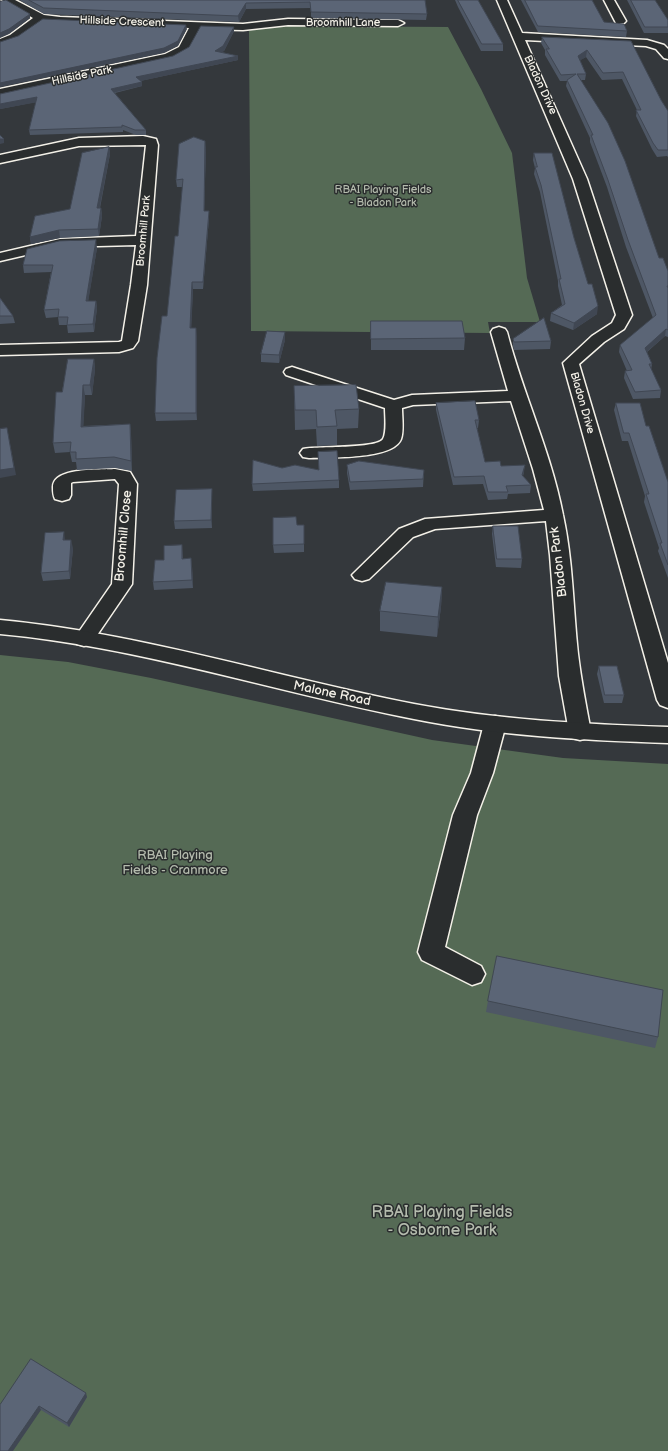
<!DOCTYPE html>
<html>
<head>
<meta charset="utf-8">
<style>
  body { margin:0 }
  canvas { display:block; background:#34383c }
</style>
</head>
<body>
<canvas width="668" height="1451"></canvas>
<script>
const ctx = document.querySelector('canvas').getContext('2d');
ctx.lineJoin = 'round';
function fillPath(path, color) {
  ctx.fillStyle = color;
  ctx.fill(path, 'evenodd');
}
function trace(path, color, width, dash) {
  ctx.strokeStyle = color;
  ctx.lineWidth = width;
  ctx.lineCap = dash ? 'butt' : 'round';
  ctx.setLineDash(dash || []);
  ctx.stroke(path);
}
function drawText(font, color, halo, rows, align = 'center') {
  ctx.font = font + ' "Balsamiq Sans",sans-serif';
  ctx.lineWidth = 3;
  ctx.setLineDash([]);
  ctx.textBaseline = 'middle';
  ctx.strokeStyle = halo;
  ctx.fillStyle = color;
  for (const [text, x, y, turn = 0] of rows) {
    ctx.save();
    ctx.translate(x, y);
    ctx.rotate((+turn || 0) * Math.PI / 180);
    ctx.textAlign = isNaN(turn) ? turn : align;
    if (halo) ctx.strokeText(text, 0, 0);
    ctx.fillText(text, 0, 0);
    ctx.restore();
  }
}
const green = new Path2D(`
  M280,26L448,27L481,89L512,153L527,278L540,322H488L490,333L251,331L249,29Z
  M0,655L68,662L151,678L432,740L563,758L668,764V1451H0Z`);
const minor = new Path2D(`
  M2,0H15L44,15L60,17L243,24L288,19L398,20L404,23L398,26L288,25L243,30L200,29L188,51L173,59L0,97V89L165,54L179,47L189,28L43,22L18,39L0,46V39L10,35L33,18Z
  M497,0H507L522,33L647,40L664,45L668,49V59L664,58L656,49L646,46L525,40L587,179L632,315L624,329L604,342L579,364L668,663V708L660,705L657,700L563,363L592,336L612,323L616,315L573,179Z
  M604,0H614L626,21L624,23H616Z
  M143,136L156,139L158,145L147,285L138,341L133,348L119,352L0,355V345L119,342L122,341L131,285L136,245L60,247L0,261V253L60,239L136,236L146,145L79,146L0,163V155L79,138Z
  M499,327L505,329L507,332C523,394 551,452 563,515C573,561 573,608 578,654C581,680 586,706 591,732L588,738L580,740L572,738L569,732L559,676L550,555L546,521L435,529L413,537L369,579L362,581L355,579L352,575L399,529L425,519L544,510L533,469L511,401L413,405L402,408C402,417 404,431 401,439C393,460 329,457 309,458L303,457L300,453L303,449C316,446 377,449 383,439C387,432 385,416 385,408L286,375L284,372L286,369L292,367L298,369L394,400L412,395L508,391L491,332L493,329Z
  M115,469L130,472L137,484L132,584L91,644L84,646L77,644L74,639L112,584L119,484L115,479L73,482L71,483V495L69,499L62,501L55,499C53,495 53,492 53,487C53,467 100,470 115,469Z
  M495,716L503,718L506,724L493,773L477,815L445,947L481,966L485,974L481,982L472,985L422,960L418,952L453,815L471,773L484,724L487,718Z`);
const major = new Path2D(`
  M0,620C140,633 276,677 414,704C498,720 583,724 668,727V743C583,740 498,736 414,719C276,692 140,647 0,634Z`);
const wall = new Path2D(`
  M20,0H425L427,14L426,20L311,18V8L246,9L239,22L44,14L21,1Z
  M455,0H478L503,44V51H481L458,7Z
  M521,0H592L604,22L627,31L626,37L538,32Z
  M627,0H655L668,20V33H644Z
  M234,27V31L224,51L221,52L238,56V60L140,81L142,86L115,93L146,130V135H136L123,130V132L30,135L29,130L36,102L0,109V94L173,56Z
  M542,37L631,41L661,100L668,111V157L667,156L657,157L652,149L636,116L637,110L622,79L602,80L586,57L580,60L586,74L585,80H581L659,258L668,271V337L665,336L647,352L652,364L651,370L661,390L660,398L633,399L624,378L625,371H627L619,352L620,345L653,318L626,247L607,187L590,142V138L566,86L567,81H560L545,55V50L541,43Z
  M109,147L110,154L100,208H101L102,216L99,236L60,238L31,244L30,237L70,209Z
  M206,148L204,211H209V218L203,289H193L191,328L197,336V420L156,421L155,413L167,316L178,236L183,187H177L176,180Z
  M534,153L574,238L597,314L573,330L550,321L551,313L562,305L558,286V281L540,192L534,174L535,168L533,160Z
  M97,248L88,301H96L97,308L94,332L68,333L67,325H59L58,317L46,318L44,310L51,272L24,273L23,265Z
  M0,298L13,316L15,323L0,324Z
  M371,321L465,338L464,350H371Z
  M513,339L551,341L550,349L514,350L513,346Z
  M285,340L279,363L261,362V354Z
  M94,359L95,369L92,395H85L83,426L130,424L131,434L132,471L115,468L77,470L76,462H72L70,452L55,453L53,443L62,392Z
  M294,386L359,409L358,428L337,429V445L317,446L316,429L295,430Z
  M436,403L479,420L478,428H477L485,462L501,466L524,472L523,476L531,485L530,493L508,494L507,499L488,500L483,484L453,485L436,410Z
  M616,403L646,426L668,482V578L658,551L659,548L644,502L645,496L628,441H622L614,410Z
  M318,452L339,480V488L253,491L252,484L282,468L319,470Z
  M347,465L424,470L423,487L350,490L347,473Z
  M212,497V528L175,529L174,521Z
  M297,525H304V552L274,553L273,545Z
  M493,526L522,559L521,568L496,567L492,534Z
  M182,545L183,559L192,566L193,588L154,590L153,582L164,560Z
  M73,548L70,579L43,581L41,573Z
  M442,587L441,607L437,637L380,631V611Z
  M599,666L624,695L622,703H604L597,674Z
  M488,1001L658,1037L655,1048L486,1012Z
  M87,1397L69,1427L41,1410L0,1405Z`);
const shadedWall = new Path2D(`
  M246,3V9L239,22L238,16Z
  M30,14V18L9,34L0,38V33Z
  M186,25L187,29L178,46L164,53L0,87V83Z
  M234,27V31L224,51L215,55V51Z
  M587,50L586,57L577,62L578,56Z
  M238,56V60L136,82V77Z
  M142,82V86L112,93L111,89Z
  M37,97L38,102L0,109V104Z
  M0,139H4V143L0,144Z
  M205,141L206,148L204,218V211Z
  M109,147L110,154L98,216L97,208Z
  M101,208L102,216L99,236L98,229Z
  M209,211V218L203,289V282Z
  M59,230L60,238L31,244L30,237Z
  M96,240L97,248L87,309L86,301Z
  M192,282L193,289L191,336L190,328Z
  M96,301L97,308L94,332L93,324Z
  M598,306L597,314L573,330L574,323Z
  M196,328L197,336V420L196,413Z
  M666,329L665,336L643,355L645,348Z
  M285,332V340L279,363V355Z
  M94,359L95,369L92,395L90,385Z
  M83,385L85,395L83,437L81,427Z
  M130,424L131,434L132,471L131,461Z
  M7,428L16,475L0,478V470Z
  M525,465L524,472L521,483L522,475Z
  M212,489V528L211,520Z
  M64,532L65,540H63Z
  M71,540L73,548L70,579L69,571Z
  M191,558L192,566L193,588L192,580Z
  M442,587L441,607L437,637L438,617Z
  M86,1393L87,1397L69,1427L67,1423Z
  M39,1406L41,1410L13,1451H8Z`);
const building = new Path2D(`
  M6,0L30,14L9,29L0,33V2Z
  M29,0H425L427,14L311,12L310,2L246,3L238,16L44,8Z
  M458,0H478L503,44H482Z
  M525,0H592L604,22L624,24L627,31L538,26Z
  M631,0H655L668,20V27H645Z
  M43,19L186,25L178,41L164,48L0,83V42L18,36Z
  M201,26L234,27L223,46L215,51L238,56L136,77L142,82L111,89L146,130H135L122,125V127L29,130L37,97L0,104V94L173,56L189,47Z
  M542,37L631,41L661,100L668,111V150H658L653,143L636,110H641L623,72L603,73L587,50L578,56L586,74H577L608,123L625,161L659,258H663L668,271V286H667L668,288V330L666,329L645,348L652,364H649L661,390L635,392L625,371L632,370L620,345L656,315L628,240L608,180L591,135H593L567,80L576,74L561,75L546,49H549Z
  M0,135L4,139H0Z
  M194,137L205,141L204,211H209L203,282H192L190,328H196V413H155L157,358L162,316H167L175,236H178L183,179L176,180L179,144Z
  M109,147L97,208H101L98,229L59,230L30,237L35,216L70,209L82,153Z
  M534,153H552L574,238L588,284H592L598,306L574,323L551,313L565,304L559,279H561L541,185L535,167H537Z
  M96,240L86,301H96L93,324L67,325L68,317H58L59,309L44,310L53,265H23L27,249L59,241Z
  M0,298L13,316H0Z
  M544,318L551,341L514,342L513,339Z
  M371,321H462L465,338L371,339Z
  M267,331L285,332L279,355L261,354Z
  M68,359H94L90,385H83L81,427L130,424L131,461L114,457L76,459V452H70L71,442L53,443L56,392H62Z
  M356,385L359,409L335,410L337,426L317,427L316,410H295L294,386Z
  M475,401L479,420H475L485,462L500,461L501,466L525,465L522,475L531,485L506,486L508,492H488L484,476L454,477L436,403Z
  M616,403H640L646,426H649L668,482V565L660,543H662L646,494H649L629,433H624Z
  M7,428L14,468L0,470V429Z
  M337,451L339,480L252,484L253,460L282,468L295,465L319,470L318,452Z
  M359,461L424,470L423,479L350,482L347,465Z
  M212,489L211,520L174,521L176,490Z
  M296,517L297,525H304V544L273,545V518Z
  M493,526H518L522,559H497Z
  M64,532L63,540H71L69,571L41,573L45,533Z
  M182,545V559L191,558L192,580L153,582L155,560H164V546Z
  M386,582L442,587L438,617L380,611Z
  M599,666H617L624,695H605Z
  M497,956L663,990L658,1037L488,1001Z
  M31,1359L86,1393L67,1423L39,1406L8,1451H0V1405Z`);
const farStreetnames = [
  ["Hillside Crescent",122,22,2],
  ["Broomhill Lane",343,23],
  ["Hillside Park",82,76,-12],
  ["Bladon Drive",540,85,65],
  ["Broomhill Park",144,231,-85],
  ["Bladon Drive",582,403,74]
];
const farParknames = [
  ["RBAI Playing Fields",383,190],
  ["- Bladon Park",383,203]
];
const streetNames = [
  ["Broomhill Close",124,536,-85],
  ["Bladon Park",559,562,-97],
  ["Malone Road",332,694,12]
];
const parkNames = [
  ["RBAI Playing",175,856],
  ["Fields - Cranmore",175,871]
];
const nearParknames = [
  ["RBAI Playing Fields",442,1213],
  ["- Osborne Park",442,1231]
];
fillPath(green, '#556a55');
trace(minor, '#f4f1e8', 3);
trace(major, '#f4f1e8', 3);
fillPath(minor, '#2a2d2e');
fillPath(major, '#2a2d2e');
fillPath(wall, '#4e5765');
fillPath(shadedWall, '#404753');
fillPath(building, '#5b6576');
trace(building, '#404753', 1);
drawText('11px', '#f4f1e8', '#2a2d2e', farStreetnames);
drawText('11px', '#b4bbad', '#2a2d2e', farParknames);
drawText('13px', '#f4f1e8', '#2a2d2e', streetNames);
drawText('13px', '#b4bbad', '#2a2d2e', parkNames);
drawText('16px', '#b4bbad', '#2a2d2e', nearParknames);
</script>
</body>
</html>
